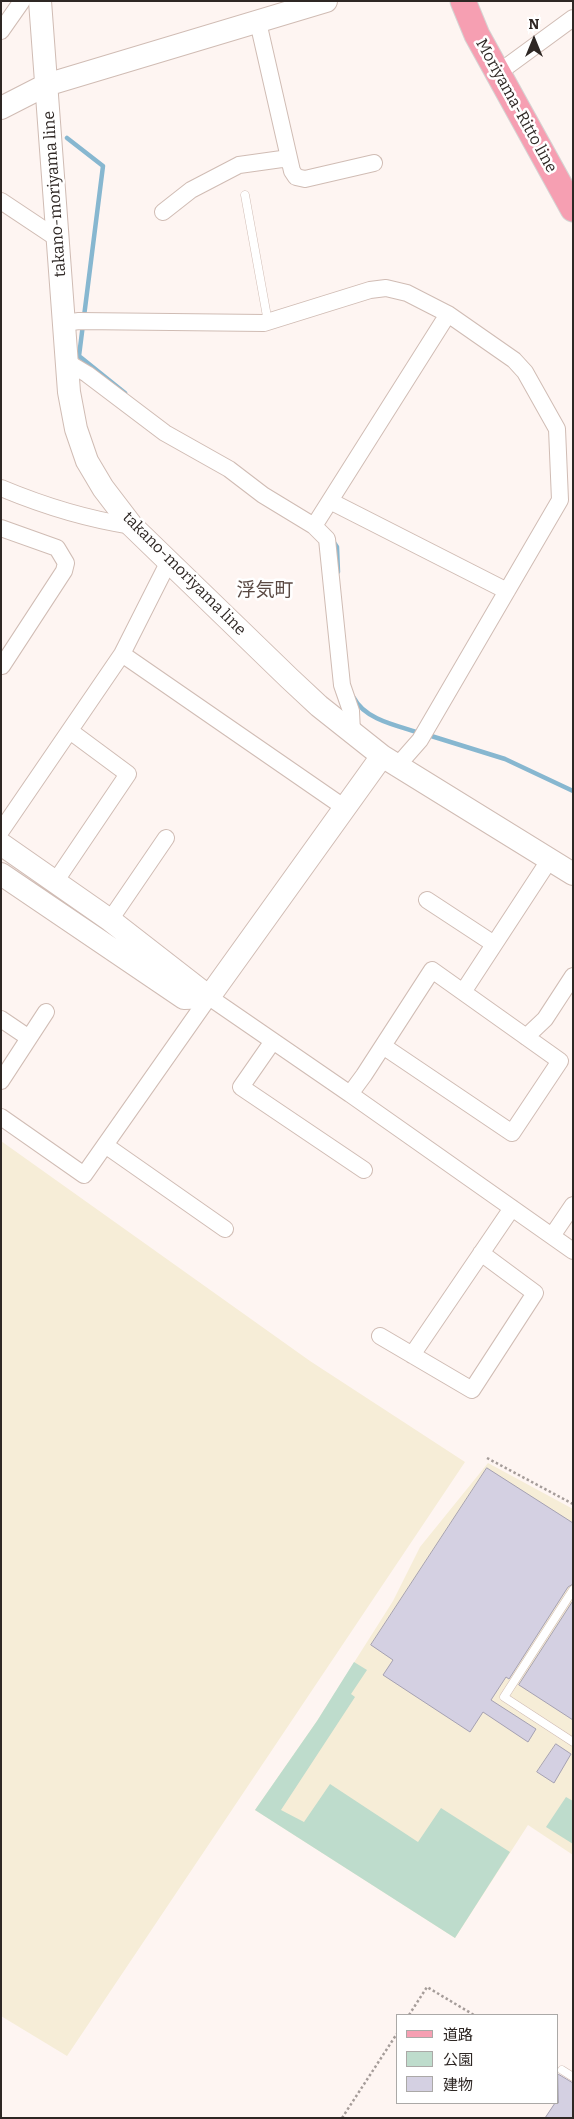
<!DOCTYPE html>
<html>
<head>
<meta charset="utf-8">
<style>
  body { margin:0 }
  #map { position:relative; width:574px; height:2119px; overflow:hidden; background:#fef5f2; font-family:Bitter,"Noto Sans JP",serif }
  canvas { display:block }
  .frame { position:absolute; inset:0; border:2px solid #2e2724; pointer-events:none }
  .legend { position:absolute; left:396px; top:2014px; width:162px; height:90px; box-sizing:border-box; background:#fff; border:1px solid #aba9a7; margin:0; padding:6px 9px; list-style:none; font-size:15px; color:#2e2724 }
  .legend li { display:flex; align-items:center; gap:10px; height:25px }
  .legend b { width:25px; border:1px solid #aba9a7 }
  .north { position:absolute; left:509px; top:15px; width:50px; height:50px; -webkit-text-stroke:4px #fff; paint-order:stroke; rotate:0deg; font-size:14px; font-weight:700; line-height:20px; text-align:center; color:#2e2724 }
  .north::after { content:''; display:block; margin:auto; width:18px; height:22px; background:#2e2724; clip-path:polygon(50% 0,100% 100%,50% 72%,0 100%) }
</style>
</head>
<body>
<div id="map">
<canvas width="574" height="2119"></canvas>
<div class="frame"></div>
<ul class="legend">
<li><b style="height:6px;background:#f69fb2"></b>道路</li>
<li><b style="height:14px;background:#bedccc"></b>公園</li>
<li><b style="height:14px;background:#d4d0e2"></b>建物</li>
</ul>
<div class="north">N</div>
</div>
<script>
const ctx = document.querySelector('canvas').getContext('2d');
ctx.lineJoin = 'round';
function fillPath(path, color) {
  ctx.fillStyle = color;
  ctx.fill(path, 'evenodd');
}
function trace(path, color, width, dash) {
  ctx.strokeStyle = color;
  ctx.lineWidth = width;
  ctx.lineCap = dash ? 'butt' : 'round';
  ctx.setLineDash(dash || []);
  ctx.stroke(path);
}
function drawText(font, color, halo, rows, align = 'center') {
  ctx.font = font + ' Bitter,"Noto Sans JP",serif';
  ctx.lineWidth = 5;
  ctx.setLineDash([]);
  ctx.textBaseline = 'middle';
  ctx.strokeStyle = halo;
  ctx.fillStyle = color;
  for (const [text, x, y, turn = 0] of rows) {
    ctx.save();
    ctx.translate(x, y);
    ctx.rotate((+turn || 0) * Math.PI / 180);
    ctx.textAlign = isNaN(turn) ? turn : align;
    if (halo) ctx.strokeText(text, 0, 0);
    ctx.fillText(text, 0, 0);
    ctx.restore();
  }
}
const industrial = new Path2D(`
  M1,1141L310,1361L465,1462L67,2056L1,2016Z
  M488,1463L573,1509V1855L528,1825L455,1938L255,1810L317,1721L393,1601L420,1547Z`);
const green = new Path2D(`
  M354,1662L367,1670L351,1694L355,1697L281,1810L304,1822L330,1784L418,1842L441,1808L510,1852L455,1938L255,1810L317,1721Z
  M566,1797L573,1801V1844L546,1827Z`);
const stream = new Path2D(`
  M67,138L103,166L79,356L125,393
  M333,541L337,547L338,572
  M354,698C365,720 399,726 420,733
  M428,735L505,759L573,791`);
const building = new Path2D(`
  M487,1468L573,1523V1584L568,1587L509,1679L506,1677L491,1700L536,1729L528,1742L483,1712L470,1732L383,1675L393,1660L371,1645Z
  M573,1601V1720L519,1685Z
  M556,1744L571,1754L554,1783L537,1772Z
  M558,2074L573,2083V2118H545L555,2103H558Z`);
const path = new Path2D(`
  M487,1458L573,1504
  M409,2015L427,1987L474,2015
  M342,2118L398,2032`);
const lane = new Path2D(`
  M245,195L268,322
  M573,1590L504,1697L573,1742
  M562,2070L573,2077`);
const street = new Path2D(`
  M258,22L292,171L296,177L305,179L374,163
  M1,31L22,1
  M498,73L573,18
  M1,201L58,239
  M163,212L191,190L239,165L289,158
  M64,323L79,321L264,323L370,290L386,288L407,293L448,314L514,360L525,372L557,429L560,500L420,740L398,765
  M67,362L87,374L165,433L229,469L263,495L314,526L327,539L342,685L351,711L352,732
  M1,488C44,506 86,519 132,526
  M330,501L507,591
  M314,526L448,314
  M1,528L57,548L66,563L64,571L2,666
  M122,654L345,808
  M1,831L122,654L169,561
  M55,882L128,774L70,731
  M427,900L494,944
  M110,920L166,838
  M463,992L550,859
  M1,1019L29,1038
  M526,1037L545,1019L573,976
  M273,1041L241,1087L364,1170
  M1,1081L46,1012
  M350,1094L573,1251
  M1,1117L84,1175L209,997L350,1094L364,1075L432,970L560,1061L512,1133L383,1046
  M105,1145L225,1229
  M552,1236L573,1205
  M380,1336L472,1390L535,1293L481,1253
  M412,1355L512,1208`);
const secondary = new Path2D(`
  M40,1L69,392L76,429L87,461L103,488L132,526L289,678L319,706L382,756L573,874
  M1,108L46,85L326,1
  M1,844L110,920L209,997
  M1,874L184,998L209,997
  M209,997L382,756`);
const primary = new Path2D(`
  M463,1L477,35L573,209`);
const streetNames = [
  ["Moriyama-Ritto line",516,106,61],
  ["takano-moriyama line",55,194,-94],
  ["takano-moriyama line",184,574,45]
];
const quarterNames = [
  ["浮気町",265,591]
];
fillPath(industrial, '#f6edd7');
fillPath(green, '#bedccc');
trace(stream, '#87b7d0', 4.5);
fillPath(building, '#d4d0e2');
trace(building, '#a5a1b2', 1);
trace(lane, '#d0bcb4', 9);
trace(street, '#d0bcb4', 18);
trace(secondary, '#d0bcb4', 24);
trace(primary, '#d5d4d3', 27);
trace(path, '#a59c99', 2.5, [2.5, 2.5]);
trace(lane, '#fff', 8);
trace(street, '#fff', 16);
trace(secondary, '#fff', 22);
trace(primary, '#f69fb2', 25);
drawText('16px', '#2e2724', '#fff', streetNames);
drawText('19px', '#5a4943', '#fff', quarterNames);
</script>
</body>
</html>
